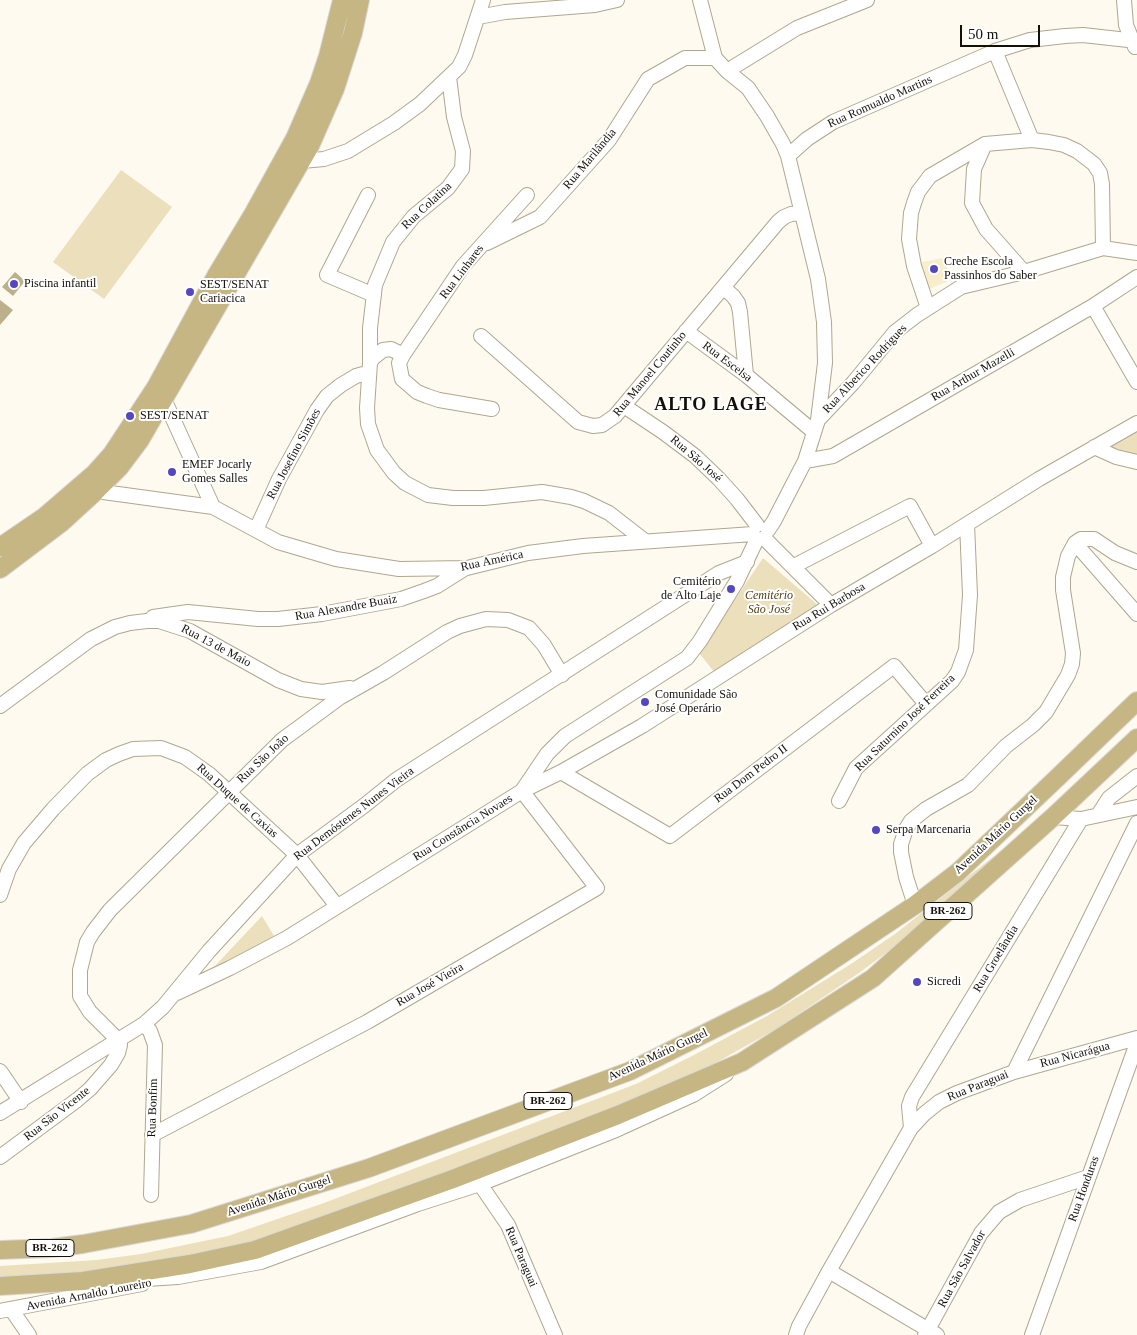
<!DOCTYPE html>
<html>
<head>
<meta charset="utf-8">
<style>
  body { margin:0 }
  #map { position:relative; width:1137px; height:1335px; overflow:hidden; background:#fefaf0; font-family:Georgia,serif }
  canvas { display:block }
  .scale { position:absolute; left:960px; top:25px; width:80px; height:22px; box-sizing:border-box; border:2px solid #131008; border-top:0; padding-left:6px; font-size:15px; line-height:18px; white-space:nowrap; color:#131008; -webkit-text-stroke:4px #fff; paint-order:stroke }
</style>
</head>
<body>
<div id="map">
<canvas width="1137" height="1335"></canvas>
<div class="scale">50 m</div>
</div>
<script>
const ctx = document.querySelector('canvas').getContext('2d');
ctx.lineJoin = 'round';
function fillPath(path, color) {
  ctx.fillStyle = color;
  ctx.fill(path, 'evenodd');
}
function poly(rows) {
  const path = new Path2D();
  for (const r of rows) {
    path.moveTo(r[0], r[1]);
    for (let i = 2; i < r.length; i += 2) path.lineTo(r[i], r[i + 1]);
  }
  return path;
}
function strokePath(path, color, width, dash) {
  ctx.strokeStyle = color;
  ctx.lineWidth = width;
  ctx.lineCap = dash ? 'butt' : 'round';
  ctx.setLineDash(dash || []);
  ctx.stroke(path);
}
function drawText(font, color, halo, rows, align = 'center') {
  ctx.font = font + ' Georgia,serif';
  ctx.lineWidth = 4;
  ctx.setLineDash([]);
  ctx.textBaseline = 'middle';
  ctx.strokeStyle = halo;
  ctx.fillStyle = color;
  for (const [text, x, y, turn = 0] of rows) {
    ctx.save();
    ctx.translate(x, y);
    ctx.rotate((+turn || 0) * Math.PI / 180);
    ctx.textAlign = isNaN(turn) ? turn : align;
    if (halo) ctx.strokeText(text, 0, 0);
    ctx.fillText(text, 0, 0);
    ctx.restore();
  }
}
fillPath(poly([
  [942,258,953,279,927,290,918,263]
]), '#f9eecc');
fillPath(poly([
  [121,170,172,207,104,299,53,262],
  [1137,428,1137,457,1104,446],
  [763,558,819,606,715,673,699,653],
  [1012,842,902,941,859,973,776,1029,701,1071,641,1100,330,1221,169,1266,0,1278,0,1266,97,1260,141,1254,228,1236,324,1203,636,1084,694,1055,767,1016,851,964,895,934],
  [262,916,274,936,213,968]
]), '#ebdfbc');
fillPath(poly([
  [15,272,25,281,13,296,2,287],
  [0,300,13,310,0,325]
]), '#bcb08a');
const minor = poly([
  [700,0,715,58,727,71,748,88,767,116,783,144,788,156,818,279,824,322,825,363,818,420,805,461,774,521,768,530],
  [1124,0,1126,25,1135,47],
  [478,17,505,12,595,5,617,0],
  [995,51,1032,140],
  [727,71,797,28,867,0],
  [985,144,974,169,972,203,986,229,1024,272],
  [788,156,807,139,833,122,995,51,1030,40,1065,36,1083,35,1137,41],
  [302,161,324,159,348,151,394,123,420,104,459,67,465,55,483,0],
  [368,195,327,275,374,295],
  [487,243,540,217,609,140,648,79,685,58,715,58],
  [724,288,733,296,738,303,740,312,746,375],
  [1093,306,1137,382],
  [928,308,914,266,909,239,911,213,914,203,918,192,930,176,985,144,1032,140,1049,142,1064,145,1077,151,1094,164,1100,173,1102,184,1103,248],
  [686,331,746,375,814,432],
  [481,336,578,422,593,426,602,425,615,416,778,222,784,217,791,214,802,213],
  [403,355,391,349,383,350,373,358,370,363,367,408,368,424,377,450,394,473,405,483,428,495,453,498,484,498,542,492,571,497,584,501,609,513,645,541],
  [370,363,370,328,375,285,393,242,414,216,448,188,462,169,463,151,454,117,449,77],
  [164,399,213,507],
  [624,406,663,432,695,456,719,479,737,499,757,525],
  [492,409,439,400,427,396,417,392,402,379,399,363,403,355,463,266,527,195],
  [818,420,853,383,895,332,917,315,961,287,1024,272,1103,248,1137,253],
  [1094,447,1116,457,1137,462],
  [805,461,833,456,1093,306,1137,277],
  [96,491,213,507,278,542,336,559,399,569,467,568,528,553,583,546,753,534],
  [256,530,279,479,317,410,327,396,341,385,356,376,363,374,369,376],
  [764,538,831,605],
  [1075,543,1137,614],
  [794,566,910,506,932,546],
  [153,617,188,612,258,619,278,619,322,614,401,599,424,591,437,586,464,569],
  [0,706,91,639,115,627,130,623,147,621,159,621,190,631,278,680,301,689,322,692,350,688],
  [561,772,670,836,894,666,926,704],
  [839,801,856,768,952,681,958,672,966,650,970,595,967,524],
  [1098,815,1109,798,1137,776],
  [1081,819,1137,807],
  [0,895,9,869,24,843,53,809,87,774,106,760,119,754,133,749,161,748,185,757,209,774,297,855,337,906],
  [915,905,906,877,901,852,901,844,906,829,911,821,926,809,968,785,1006,746,1033,725,1046,712,1068,675,1072,664,1073,653,1063,590,1063,577,1068,556,1075,543,1081,539,1094,539,1115,553,1137,562],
  [177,993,230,968,287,938,522,791,547,754,565,736,687,658,700,641,737,581,757,539],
  [144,1024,150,1031,155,1045,151,1195],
  [0,1071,21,1102],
  [1014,1072,1137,823],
  [0,1113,144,1024,163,1007,209,951,297,855,365,805,396,780,719,573,747,562],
  [911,1128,909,1106,912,1097,1081,819,1053,817],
  [152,1135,367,1022,597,888,522,791,561,772,642,726,831,605,932,546,1039,479,1137,423],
  [0,1157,77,1100,90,1089,111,1065,118,1053,120,1045,118,1040,90,1012,80,996,80,970,87,942,93,932,110,910,282,740,339,698,383,673,447,632,460,626,486,619,508,620,529,628,544,645,562,675],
  [480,1184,508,1225,555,1335],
  [829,1271,937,1335],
  [131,1280,178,1277,261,1262,418,1204,480,1184,616,1130,693,1095,726,1074],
  [11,1309,29,1335],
  [0,1311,142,1284],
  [796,1335,799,1326,829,1271,911,1128,924,1114,939,1102,957,1093,1014,1072,1137,1038],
  [925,1335,981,1233,999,1212,1020,1200,1088,1177],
  [1032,1335,1137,1043]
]);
const major = poly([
  [0,547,44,517,95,473,112,454,156,387,216,276,252,216,295,138,319,83,328,56,342,0],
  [0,569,61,523,96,491,119,468,140,440,310,146,335,89,353,33,360,0],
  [0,1250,52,1248,83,1244,191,1224,369,1168,630,1071,776,998,915,905,958,872,1057,778,1137,701],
  [0,1286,83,1281,190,1264,255,1250,453,1179,618,1115,742,1062,873,978,1053,817,1137,738]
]);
strokePath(minor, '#afa78e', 16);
strokePath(major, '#d9d9d7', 20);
strokePath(minor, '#fff', 14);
strokePath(major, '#c5b683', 18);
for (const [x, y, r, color] of [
  [934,269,5,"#5547bf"],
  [14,284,5,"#5547bf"],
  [190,292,5,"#5547bf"],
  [130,416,5,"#5547bf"],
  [172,472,5,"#5547bf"],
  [731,589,5,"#5547bf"],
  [645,702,5,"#5547bf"],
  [876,830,5,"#5547bf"],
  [917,982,5,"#5547bf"]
]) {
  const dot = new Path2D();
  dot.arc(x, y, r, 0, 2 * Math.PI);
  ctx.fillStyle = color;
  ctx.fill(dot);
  strokePath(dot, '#fff', 2);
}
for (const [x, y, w] of [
  [948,911,48],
  [548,1101,48],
  [50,1248,48]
]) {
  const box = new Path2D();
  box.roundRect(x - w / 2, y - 8.5, w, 17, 4);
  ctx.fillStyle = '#fff';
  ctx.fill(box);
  strokePath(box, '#131008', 1);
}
drawText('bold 11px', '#131008', null, [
  ["BR-262",948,911],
  ["BR-262",548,1101],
  ["BR-262",50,1248]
]);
drawText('12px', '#131008', '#fff', [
  ["Rua Romualdo Martins",880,102,-24],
  ["Rua Marilândia",590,159,-50],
  ["Rua Colatina",427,206,-43],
  ["Rua Linhares",462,272,-53],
  ["Rua Escelsa",727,362,37],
  ["Rua Alberico Rodrigues",865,369,-47],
  ["Rua Manoel Coutinho",650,374,-50],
  ["Rua Arthur Mazelli",973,375,-30],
  ["Rua Josefino Simões",294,454,-62],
  ["Rua São José",696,459,41],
  ["Rua América",492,561,-12],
  ["Rua Rui Barbosa",829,607,-31],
  ["Rua Alexandre Buaiz",346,608,-10],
  ["Rua 13 de Maio",216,646,28],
  ["Rua Saturnino José Ferreira",905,723,-44],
  ["Rua São João",263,759,-43],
  ["Rua Dom Pedro II",751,774,-37],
  ["Rua Duque de Caxias",237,801,42],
  ["Rua Demóstenes Nunes Vieira",354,814,-37],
  ["Rua Constância Novaes",463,828,-32],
  ["Avenida Mário Gurgel",996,835,-43],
  ["Rua Groelândia",996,959,-59],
  ["Rua José Vieira",430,985,-30],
  ["Avenida Mário Gurgel",658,1055,-25],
  ["Rua Nicarágua",1075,1055,-15],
  ["Rua Paraguai",978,1086,-22],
  ["Rua Bonfim",153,1108,-88],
  ["Rua São Vicente",57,1114,-38],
  ["Rua Honduras",1084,1189,-70],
  ["Avenida Mário Gurgel",279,1196,-18],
  ["Rua Paraguai",521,1257,67],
  ["Rua São Salvador",962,1269,-61],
  ["Avenida Arnaldo Loureiro",89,1295,-11]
]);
drawText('12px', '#131008', '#fff', [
  ["Creche Escola",944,262],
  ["Passinhos do Saber",944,276],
  ["Piscina infantil",24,284],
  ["SEST/SENAT",200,285],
  ["Cariacica",200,299],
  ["SEST/SENAT",140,416],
  ["EMEF Jocarly",182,465],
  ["Gomes Salles",182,479],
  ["Cemitério",721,582,"right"],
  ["de Alto Laje",721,596,"right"],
  ["Comunidade São",655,695],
  ["José Operário",655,709],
  ["Serpa Marcenaria",886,830],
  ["Sicredi",927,982]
], 'left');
drawText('italic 12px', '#514313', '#fff', [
  ["Cemitério",769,596],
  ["São José",769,610]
]);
ctx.letterSpacing = '1px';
drawText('bold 18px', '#131008', '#fff', [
  ["ALTO LAGE",711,405]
]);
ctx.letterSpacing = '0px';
</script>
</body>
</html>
